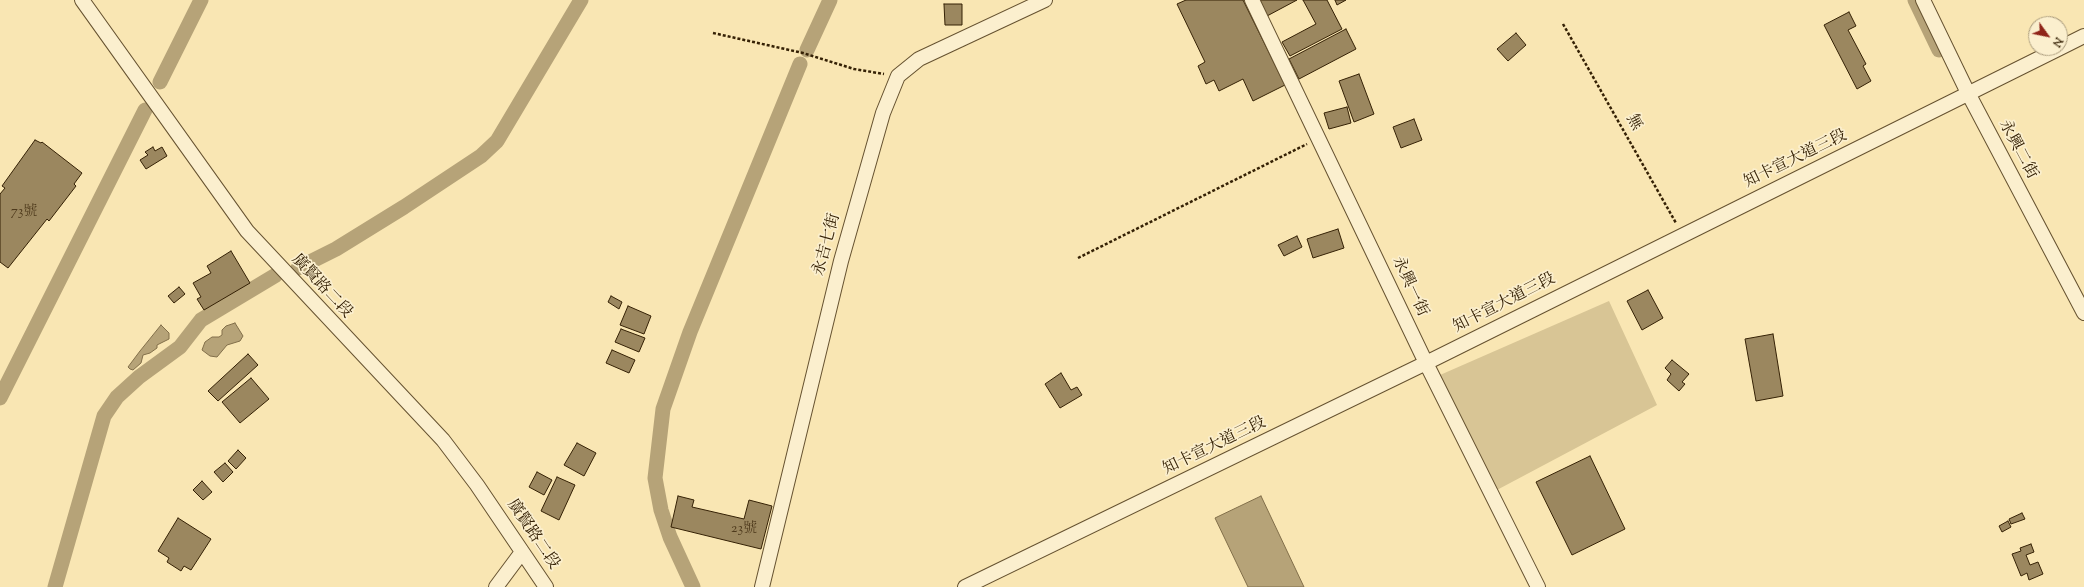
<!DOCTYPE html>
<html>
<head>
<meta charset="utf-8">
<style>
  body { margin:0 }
  #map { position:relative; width:2084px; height:587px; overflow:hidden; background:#f9e6b3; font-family:"Sorts Mill Goudy",serif }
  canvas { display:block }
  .north { position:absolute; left:2028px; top:16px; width:40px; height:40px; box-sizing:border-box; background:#fbefce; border:1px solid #ac9d7e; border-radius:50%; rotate:123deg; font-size:11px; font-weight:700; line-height:16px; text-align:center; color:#352105 }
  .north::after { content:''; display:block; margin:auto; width:14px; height:18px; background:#8f2418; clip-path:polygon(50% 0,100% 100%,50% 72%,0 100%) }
</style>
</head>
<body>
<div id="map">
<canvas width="2084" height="587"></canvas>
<div class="north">N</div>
</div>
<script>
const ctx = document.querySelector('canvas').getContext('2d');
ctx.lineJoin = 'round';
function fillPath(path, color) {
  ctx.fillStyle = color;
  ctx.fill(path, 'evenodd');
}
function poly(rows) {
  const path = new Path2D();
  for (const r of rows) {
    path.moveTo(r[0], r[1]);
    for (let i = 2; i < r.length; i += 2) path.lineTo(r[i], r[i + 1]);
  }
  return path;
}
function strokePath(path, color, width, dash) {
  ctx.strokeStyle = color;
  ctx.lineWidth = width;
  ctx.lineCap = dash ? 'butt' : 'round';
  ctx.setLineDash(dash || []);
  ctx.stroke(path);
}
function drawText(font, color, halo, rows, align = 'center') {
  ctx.font = font + ' "Sorts Mill Goudy","Noto Serif TC",serif';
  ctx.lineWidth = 3.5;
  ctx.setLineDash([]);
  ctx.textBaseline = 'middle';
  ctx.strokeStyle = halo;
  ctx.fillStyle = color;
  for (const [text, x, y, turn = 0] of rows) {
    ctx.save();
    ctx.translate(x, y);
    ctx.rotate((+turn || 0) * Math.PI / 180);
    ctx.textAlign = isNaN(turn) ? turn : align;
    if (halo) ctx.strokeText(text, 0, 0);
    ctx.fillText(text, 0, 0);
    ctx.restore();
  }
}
fillPath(poly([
  [1609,301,1657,405,1495,491,1440,375]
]), '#d8c595');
const water = poly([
  [235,323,243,336,240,341,227,345,217,357,210,356,202,350,205,342,212,337,219,337,222,335,222,330,226,326,235,323],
  [161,325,169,333,169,339,157,345,157,348,150,353,143,355,141,363,133,370,130,369,128,367,140,351,161,325],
  [1261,496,1304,587,1248,587,1215,518,1261,496]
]);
fillPath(water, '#b6a378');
strokePath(water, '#826f4a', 1);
strokePath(poly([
  [1915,0,1939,50],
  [807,50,830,0],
  [160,82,201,0],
  [298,268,336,249,404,207,481,156,497,141,581,0],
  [0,398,145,110],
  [55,587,104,416,117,397,139,377,180,347,201,320,276,275],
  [693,587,670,537,661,510,655,478,663,409,690,332,800,64]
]), '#b6a378', 15);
const building = poly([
  [1186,0,1243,0,1285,85,1253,101,1243,79,1219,91,1214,80,1206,84,1198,66,1205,62,1177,4,1186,0],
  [1260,0,1297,0,1267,16,1260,0],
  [1303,0,1327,0,1342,29,1290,56,1282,42,1316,24,1303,0],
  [1335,0,1346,0,1337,5,1335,0],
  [944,4,962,4,962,25,945,25,944,4],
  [1849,12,1856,26,1848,30,1866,64,1863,66,1871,81,1857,89,1824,25,1849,12],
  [1346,29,1356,49,1299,79,1289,59,1346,29],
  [1516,33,1526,45,1508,61,1497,49,1516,33],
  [1359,74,1374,114,1354,122,1339,81,1359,74],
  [1347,107,1351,123,1329,129,1324,113,1347,107],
  [1414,119,1422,140,1401,148,1393,127,1414,119],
  [35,140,41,143,42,142,82,173,74,184,76,186,49,221,47,219,8,268,0,262,0,194,5,188,2,186,35,140],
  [153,147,155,151,162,147,167,156,146,169,140,160,148,155,145,152,153,147],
  [1338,229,1344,248,1313,258,1307,239,1338,229],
  [1297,236,1302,247,1284,256,1278,245,1297,236],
  [231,251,250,283,204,310,197,299,201,297,193,283,211,273,207,266,231,251],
  [179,287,185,294,174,303,168,296,179,287],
  [1648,290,1663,318,1642,330,1627,301,1648,290],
  [611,296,622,302,619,309,608,302,611,296],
  [628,306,651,316,644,334,620,325,628,306],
  [621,329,645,338,639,352,615,342,621,329],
  [1773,334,1783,396,1756,401,1745,339,1773,334],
  [612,350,635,360,629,373,606,363,612,350],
  [248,354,258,365,218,401,208,391,248,354],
  [1672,360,1689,374,1682,382,1685,384,1679,391,1667,380,1671,374,1665,368,1672,360],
  [1061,373,1071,390,1077,387,1082,395,1060,408,1045,384,1061,373],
  [251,378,269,399,240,423,222,402,251,378],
  [577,443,596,453,584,476,564,465,577,443],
  [238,450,246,458,236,469,228,461,238,450],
  [1590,456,1625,529,1572,555,1536,482,1590,456],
  [225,463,233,472,223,482,214,472,225,463],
  [537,472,552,480,544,495,529,487,537,472],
  [557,477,575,485,559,520,541,511,557,477],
  [202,481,212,492,203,500,193,490,202,481],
  [678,496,694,500,692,507,744,519,749,500,772,506,761,549,671,527,678,496],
  [2022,513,2025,519,2011,524,2009,519,2022,513],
  [178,518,211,539,191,570,184,566,181,571,167,562,169,558,158,551,178,518],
  [2008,521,2011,527,2002,532,1999,526,2008,521],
  [2031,544,2034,552,2026,555,2030,565,2038,562,2043,574,2029,580,2027,573,2021,576,2012,554,2021,551,2020,548,2031,544]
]);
fillPath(building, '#9b875f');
strokePath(building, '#352105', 1);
const minor = poly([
  [82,0,247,231,443,440,477,485,546,587],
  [1252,0,1426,363,1538,587],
  [1923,0,1968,93,2084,313],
  [2060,48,2084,36],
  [496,587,522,552],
  [762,587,841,261,883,113,898,76,919,59,1045,0],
  [965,587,1426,363,2060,48]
]);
strokePath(minor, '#665230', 16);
strokePath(poly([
  [1563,24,1676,223],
  [713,33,803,53,854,69,884,74],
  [1078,258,1307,144]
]), '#352105', 2.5, [3, 2]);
strokePath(minor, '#fbefce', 14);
drawText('14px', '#4e3a1c', null, [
  ["73號",24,213],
  ["23號",744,530]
]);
drawText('16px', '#352105', '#fbefce', [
  ["無",1633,123,61],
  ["永興二街",2017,150,62],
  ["知卡宣大道三段",1796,160,-26],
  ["永吉七街",828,245,-75],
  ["廣賢路二段",321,287,47],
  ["永興一街",1409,287,65],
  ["知卡宣大道三段",1505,304,-27],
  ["知卡宣大道三段",1215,447,-26],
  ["廣賢路二段",532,535,56]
]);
</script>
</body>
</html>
